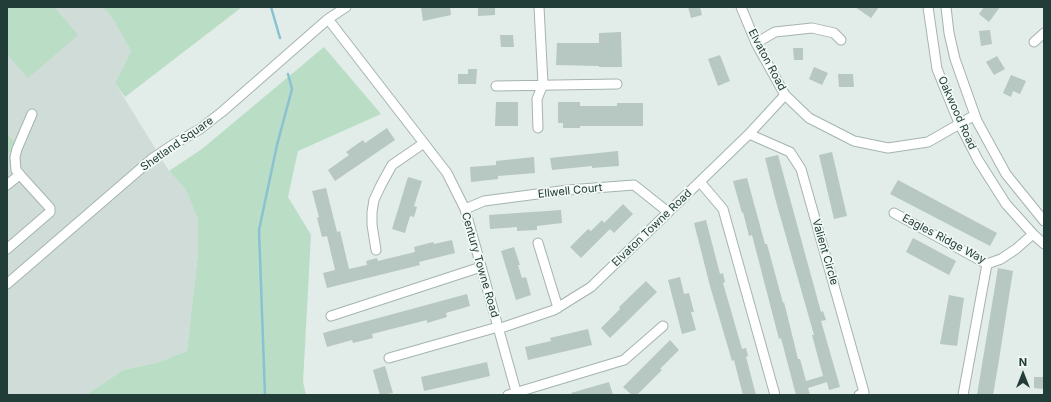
<!DOCTYPE html>
<html>
<head>
<meta charset="utf-8">
<style>
  body { margin:0 }
  #map { position:relative; width:1051px; height:402px; overflow:hidden; background:#e2ece8; font-family:Inter,sans-serif }
  canvas { display:block }
  .frame { position:absolute; inset:0; border:8px solid #223d38; pointer-events:none }
  .north { position:absolute; left:1003px; top:354px; width:40px; height:40px; -webkit-text-stroke:3px #f2f9f6; paint-order:stroke; rotate:0deg; font-size:11px; font-weight:700; line-height:16px; text-align:center; color:#223d38 }
  .north::after { content:''; display:block; margin:auto; width:14px; height:18px; background:#223d38; clip-path:polygon(50% 0,100% 100%,50% 72%,0 100%) }
</style>
</head>
<body>
<div id="map">
<canvas width="1051" height="402"></canvas>
<div class="frame"></div>
<div class="north">N</div>
</div>
<script>
const ctx = document.querySelector('canvas').getContext('2d');
ctx.lineJoin = 'round';
function fillPath(path, color) {
  ctx.fillStyle = color;
  ctx.fill(path, 'evenodd');
}
function poly(rows) {
  const path = new Path2D();
  for (const r of rows) {
    path.moveTo(r[0], r[1]);
    for (let i = 2; i < r.length; i += 2) path.lineTo(r[i], r[i + 1]);
  }
  return path;
}
function strokePath(path, color, width, dash) {
  ctx.strokeStyle = color;
  ctx.lineWidth = width;
  ctx.lineCap = dash ? 'butt' : 'round';
  ctx.setLineDash(dash || []);
  ctx.stroke(path);
}
function drawText(font, color, halo, rows, align = 'center') {
  ctx.font = font + ' Inter,sans-serif';
  ctx.lineWidth = 3.5;
  ctx.setLineDash([]);
  ctx.textBaseline = 'middle';
  ctx.strokeStyle = halo;
  ctx.fillStyle = color;
  for (const [text, x, y, turn = 0] of rows) {
    ctx.save();
    ctx.translate(x, y);
    ctx.rotate((+turn || 0) * Math.PI / 180);
    ctx.textAlign = isNaN(turn) ? turn : align;
    if (halo) ctx.strokeText(text, 0, 0);
    ctx.fillText(text, 0, 0);
    ctx.restore();
  }
}
fillPath(poly([
  [7,7,103,7,113,19,131,51,115,83,169,171,185,188,198,220,198,254,187,351,160,362,123,370,86,395,7,395]
]), '#d0dcd7');
fillPath(poly([
  [7,7,54,7,78,35,28,78,7,54],
  [103,7,242,7,125,97,115,83,131,51,113,19],
  [324,47,381,114,298,151,288,197,311,235,303,382,306,395,86,395,123,370,160,362,187,351,198,254,198,220,185,188,169,171,202,149],
  [7,134,16,144,7,155]
]), '#baddc6');
strokePath(poly([
  [271,7,280,38],
  [265,395,259,230,277,145,292,89,288,74]
]), '#89c2d1', 2.5);
fillPath(poly([
  [421,7,450,7,451,15,423,21],
  [478,7,495,7,495,15,478,16],
  [688,7,700,7,702,15,691,18],
  [855,7,879,7,871,18],
  [984,7,1000,7,989,22,979,14],
  [990,30,992,44,981,46,979,31],
  [621,32,622,67,599,67,599,66,556,65,557,43,599,43,599,33],
  [500,35,513,35,514,47,501,47],
  [793,48,803,48,803,60,794,60],
  [720,55,730,81,718,86,708,59],
  [997,56,1005,69,994,75,986,62],
  [814,67,828,73,822,85,809,79],
  [468,69,477,69,476,84,458,84,458,74,468,74],
  [838,74,853,74,854,87,839,87],
  [1011,75,1026,81,1020,94,1013,91,1011,97,1003,93],
  [496,102,518,102,518,126,495,126],
  [558,102,580,102,580,106,617,106,617,103,643,103,643,126,580,126,580,128,563,128,563,123,558,123],
  [387,128,395,140,335,181,328,170,349,155,346,152,363,140,365,143],
  [618,151,619,166,592,168,592,166,552,170,550,158],
  [832,152,847,216,834,219,819,155],
  [778,155,821,312,823,311,826,320,821,321,840,387,829,390,827,382,808,388,810,395,796,395,781,338,779,339,752,235,749,236,743,212,742,213,733,181,747,178,765,244,767,244,783,303,784,302,798,359,800,359,806,381,823,376,812,335,814,335,775,198,765,158],
  [534,157,535,173,498,176,498,179,471,182,470,167,496,165,496,161],
  [408,177,422,181,414,206,417,207,414,217,410,216,405,233,392,229],
  [898,180,997,233,990,246,890,194],
  [326,188,337,232,340,231,349,269,367,265,366,261,377,258,378,261,415,252,414,247,433,242,434,244,452,240,455,253,419,262,420,265,327,288,323,273,335,270,327,236,322,237,317,218,319,217,312,191],
  [623,204,633,214,614,233,610,229,581,258,570,247,588,229,591,231,602,220,604,223],
  [561,210,562,223,537,226,537,230,517,231,517,227,490,229,489,215],
  [706,220,720,274,723,273,725,282,723,283,742,349,746,348,748,356,746,357,756,395,743,395,734,360,732,361,710,286,694,223],
  [913,238,956,261,949,275,906,252],
  [514,247,520,265,518,265,522,278,526,277,531,295,516,300,501,251],
  [998,268,1013,271,998,366,993,395,977,395],
  [680,277,684,294,689,293,694,312,691,312,696,330,682,334,668,280],
  [646,281,657,292,610,338,601,328,620,309,619,307],
  [467,294,470,306,446,313,447,317,427,323,427,320,372,334,373,338,353,343,352,340,327,347,323,333],
  [949,295,964,298,957,346,940,344],
  [588,329,592,345,528,360,525,347,551,341,550,338],
  [670,340,679,350,660,369,662,370,637,395,632,395,623,387],
  [487,362,490,376,424,391,421,377],
  [385,366,393,393,380,395,373,370],
  [1034,377,1044,377,1044,389,1034,388],
  [609,382,613,395,572,395,571,393]
]), '#b7c7c1');
const minor = poly([
  [741,7,756,43,785,95,809,118,854,141,888,148,928,142,975,115],
  [928,7,937,69,959,123,978,160,1006,204,1033,234,1044,244],
  [946,7,949,33,955,59,977,121,1006,174,1044,221],
  [328,19,447,173,465,209,517,395],
  [1034,42,1044,33],
  [756,43,775,32,812,28,834,33,841,40],
  [496,86,617,84],
  [538,128,537,99,543,84,539,7],
  [749,134,790,152,801,169,864,392,859,395],
  [21,176,16,170,15,157,17,149,32,114],
  [700,182,723,209,775,395],
  [7,185,18,176,21,176,50,208,50,212,7,249],
  [465,209,484,201,568,190,634,185,668,212],
  [894,213,987,264,1001,259,1016,249,1033,234],
  [538,243,558,308],
  [376,250,372,225,372,212,374,200,381,185,392,165,424,143],
  [7,284,153,158,174,144,200,129,223,111,328,19,346,7],
  [331,316,481,267],
  [498,329,554,310,591,287,749,134,785,95],
  [389,358,498,327],
  [508,395,624,360,663,326],
  [963,395,987,264]
]);
strokePath(minor, '#a5b4b0', 11);
strokePath(minor, '#fff', 9);
drawText('11px', '#223d38', '#f2f9f6', [
  ["Elvaton Road",767,60,62],
  ["Oakwood Road",957,113,66],
  ["Shetland Square",177,144,-35],
  ["Ellwell Court",570,191,-6],
  ["Elvaton Towne Road",652,228,-44],
  ["Eagles Ridge Way",944,239,28],
  ["Valient Circle",825,252,74],
  ["Century Towne Road",480,265,74]
]);
</script>
</body>
</html>
